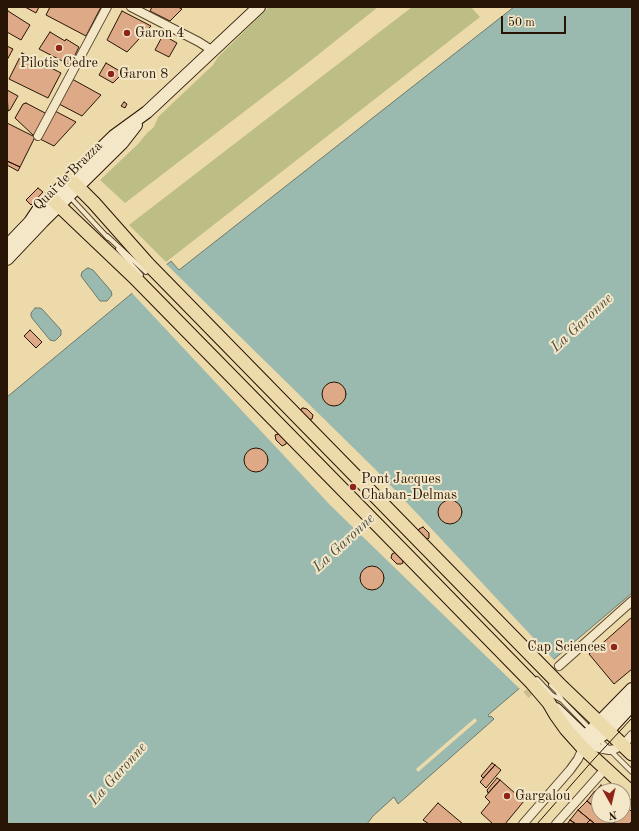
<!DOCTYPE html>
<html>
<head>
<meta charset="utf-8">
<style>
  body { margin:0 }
  #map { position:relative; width:639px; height:831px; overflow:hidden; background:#eddaaa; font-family:"Old Standard TT",serif }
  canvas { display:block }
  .frame { position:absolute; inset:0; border:8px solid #271404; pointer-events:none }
  .north { position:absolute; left:591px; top:783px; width:40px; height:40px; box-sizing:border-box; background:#f3e7c8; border:1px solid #a1937a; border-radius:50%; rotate:172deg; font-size:11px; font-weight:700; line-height:16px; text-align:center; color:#271404 }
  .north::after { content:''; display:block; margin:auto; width:14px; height:18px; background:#8f2418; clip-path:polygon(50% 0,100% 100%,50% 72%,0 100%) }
  .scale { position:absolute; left:501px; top:16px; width:65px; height:18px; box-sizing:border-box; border:2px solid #271404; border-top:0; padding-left:5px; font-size:12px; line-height:14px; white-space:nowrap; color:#271404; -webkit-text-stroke:3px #f3e7c8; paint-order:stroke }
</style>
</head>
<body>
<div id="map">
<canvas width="639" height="831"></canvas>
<div class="frame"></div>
<div class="north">N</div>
<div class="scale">50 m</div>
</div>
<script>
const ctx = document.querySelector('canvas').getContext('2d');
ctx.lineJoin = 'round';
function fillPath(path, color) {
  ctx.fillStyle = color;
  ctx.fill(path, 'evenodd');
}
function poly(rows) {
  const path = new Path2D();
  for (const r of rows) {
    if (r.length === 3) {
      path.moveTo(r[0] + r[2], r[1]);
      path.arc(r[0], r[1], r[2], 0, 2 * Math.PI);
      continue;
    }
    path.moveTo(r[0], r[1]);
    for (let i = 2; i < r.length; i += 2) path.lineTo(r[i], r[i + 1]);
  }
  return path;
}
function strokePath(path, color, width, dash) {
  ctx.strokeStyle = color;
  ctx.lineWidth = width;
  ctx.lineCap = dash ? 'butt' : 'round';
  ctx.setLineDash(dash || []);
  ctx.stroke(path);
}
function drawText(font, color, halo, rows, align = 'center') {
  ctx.font = font + ' "Old Standard TT",serif';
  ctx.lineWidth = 4;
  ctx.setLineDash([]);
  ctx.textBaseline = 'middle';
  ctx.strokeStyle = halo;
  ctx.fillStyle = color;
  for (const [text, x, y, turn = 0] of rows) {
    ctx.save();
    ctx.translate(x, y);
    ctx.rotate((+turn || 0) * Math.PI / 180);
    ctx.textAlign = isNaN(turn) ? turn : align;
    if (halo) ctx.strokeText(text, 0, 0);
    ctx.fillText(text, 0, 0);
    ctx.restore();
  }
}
fillPath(poly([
  [269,7,378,7,309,62,125,203,100,180,138,144,147,133,154,127,158,117,213,65,218,57],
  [412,7,471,7,480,17,166,262,129,225]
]), '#bdbe85');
const water = poly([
  [514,7,632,7,632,593,488,715,489,717,491,716,494,719,398,804,394,797,373,816,367,824,7,824,7,397,171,261,179,270,514,7],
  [88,268,93,270,111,291,112,295,107,301,100,301,81,276,82,272,86,269,88,268],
  [35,308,40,308,42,309,61,330,61,335,56,340,54,341,50,340,32,318,31,316,31,313,35,308]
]);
fillPath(water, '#9abaaf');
strokePath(water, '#6c786b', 1);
fillPath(poly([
  [165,263,374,468,427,524,555,661,521,690,331,506,131,292],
  [475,718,477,721,418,772,416,769]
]), '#eddaaa');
const building = poly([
  [25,7,39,7,36,13,25,7],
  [50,7,101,7,86,36,46,15,50,7],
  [152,7,178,7,182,9,170,21,150,11,152,7],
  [8,11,30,25,21,40,7,32,7,13,8,11],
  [122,11,151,26,127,52,107,40,122,11],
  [50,32,65,41,66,39,79,47,70,65,39,49,50,32],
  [163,35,177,43,169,57,155,50,163,35],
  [7,46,13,49,7,60,7,46],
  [22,53,61,73,48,98,9,79,22,53],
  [106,63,123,73,113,83,99,75,106,63],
  [72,79,101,95,82,116,59,104,72,79],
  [7,90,18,96,10,110,8,111,7,90],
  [124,102,127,104,125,108,121,106,124,102],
  [26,103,47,114,36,135,33,135,15,118,23,104,26,103],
  [55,111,76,122,54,146,40,139,55,111],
  [7,123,35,137,20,167,7,161,7,123],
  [7,161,20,167,18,171,7,165,7,161],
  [38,188,43,192,31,205,26,200,38,188],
  [30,330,42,342,36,348,24,336,30,330],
  [334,394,12],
  [303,408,307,409,313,415,312,419,307,420,301,414,301,409,303,408],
  [278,434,281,434,287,440,286,444,282,446,276,440,275,435,278,434],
  [256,460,12],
  [450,512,12],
  [423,527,429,533,429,538,428,539,424,538,418,532,419,529,423,527],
  [396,552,402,558,403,563,401,564,397,564,391,558,392,554,396,552],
  [372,578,12],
  [632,617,632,669,614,684,589,654,605,641,632,617],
  [492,763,495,765,483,778,481,776,492,763],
  [495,765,501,770,486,788,480,782,495,765],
  [497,778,500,780,488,793,487,790,497,778],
  [500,780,524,801,505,824,493,824,481,813,490,802,485,797,500,780],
  [601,785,609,791,599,791,599,798,594,792,601,785],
  [594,792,599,798,599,811,587,801,594,792],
  [587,801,599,811,599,815,612,815,613,816,608,824,595,824,578,810,587,801],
  [438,803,463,824,429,824,423,820,438,803],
  [623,804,628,808,623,814,623,804],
  [628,808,632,812,632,821,629,824,608,824,610,821,614,823,622,815,623,815,623,814,628,808],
  [578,810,590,820,586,824,576,824,570,820,578,810],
  [614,815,622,815,613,823,609,820,614,815],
  [570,820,576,824,567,824,570,820],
  [590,820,593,822,595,824,586,824,590,820]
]);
fillPath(building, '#dea986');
strokePath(building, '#271404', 1);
strokePath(poly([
  [526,695,559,666]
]), '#cfbc91', 8, [8, 4]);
const lane = poly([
  [69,196,108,238],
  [107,236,146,272],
  [118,249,141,275],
  [537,679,552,695,562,700],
  [551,685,557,691,562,700,590,729],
  [599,739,632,772]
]);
const street = poly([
  [131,7,199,42,213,51],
  [38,136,107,7],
  [559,666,632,601],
  [587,739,595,747,603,749,609,750,615,749,623,745,632,735],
  [523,824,570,770,578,759,583,748],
  [556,824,605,769]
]);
const secondary = poly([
  [7,246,30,222,38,210,114,136,147,112,259,7],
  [7,259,43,221,122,143,136,125],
  [556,709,585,737,591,740,595,740,608,731,632,705],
  [584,743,585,737,632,689]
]);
const primary = poly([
  [70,179,94,203,148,264,562,687,632,754],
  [51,198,134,277,401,549,532,683,549,703,556,715,566,729,583,748,632,793]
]);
strokePath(lane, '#58462e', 6);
strokePath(street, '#58462e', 10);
strokePath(secondary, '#271404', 14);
strokePath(primary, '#271404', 15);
strokePath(lane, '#f3e7c8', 4);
strokePath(street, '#f3e7c8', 8);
strokePath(secondary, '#f3e7c8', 12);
strokePath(primary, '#eddaaa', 13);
strokePath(poly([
  [537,824,594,759,632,718]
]), '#271404', 1);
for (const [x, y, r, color] of [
  [127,33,4,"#8f2418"],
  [59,48,4,"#8f2418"],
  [111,74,4,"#8f2418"],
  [353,487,4,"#8f2418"],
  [614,647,4,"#8f2418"],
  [507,796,4,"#8f2418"]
]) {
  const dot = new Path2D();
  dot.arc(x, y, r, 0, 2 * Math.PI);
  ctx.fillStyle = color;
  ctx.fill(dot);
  strokePath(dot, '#f3e7c8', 1.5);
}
drawText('14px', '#271404', '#f3e7c8', [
  ["Garon 4",135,33],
  ["Pilotis Cèdre",59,63,"center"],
  ["Garon 8",119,74],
  ["Pont Jacques",361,479],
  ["Chaban-Delmas",361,495],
  ["Cap Sciences",606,647,"right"],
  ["Gargalou",515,796]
], 'left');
drawText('14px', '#271404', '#f3e7c8', [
  ["Quai de Brazza",68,176,-45]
]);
drawText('italic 15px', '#4f4e40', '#f3e7c8', [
  ["La Garonne",582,323,-43],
  ["La Garonne",344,543,-43],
  ["La Garonne",118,774,-48]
]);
</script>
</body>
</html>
